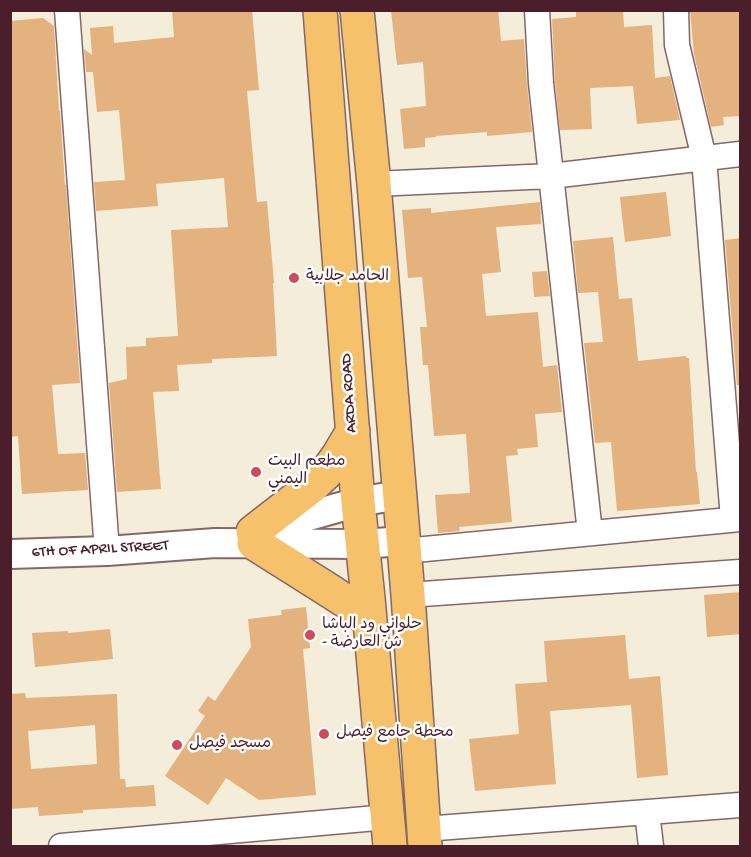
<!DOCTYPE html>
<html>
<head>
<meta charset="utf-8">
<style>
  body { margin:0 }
  #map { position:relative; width:751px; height:857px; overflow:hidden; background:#f4edda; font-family:"Gochi Hand",sans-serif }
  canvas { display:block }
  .frame { position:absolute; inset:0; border:12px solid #4a1f2b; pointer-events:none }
</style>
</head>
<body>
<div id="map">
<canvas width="751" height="857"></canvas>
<div class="frame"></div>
</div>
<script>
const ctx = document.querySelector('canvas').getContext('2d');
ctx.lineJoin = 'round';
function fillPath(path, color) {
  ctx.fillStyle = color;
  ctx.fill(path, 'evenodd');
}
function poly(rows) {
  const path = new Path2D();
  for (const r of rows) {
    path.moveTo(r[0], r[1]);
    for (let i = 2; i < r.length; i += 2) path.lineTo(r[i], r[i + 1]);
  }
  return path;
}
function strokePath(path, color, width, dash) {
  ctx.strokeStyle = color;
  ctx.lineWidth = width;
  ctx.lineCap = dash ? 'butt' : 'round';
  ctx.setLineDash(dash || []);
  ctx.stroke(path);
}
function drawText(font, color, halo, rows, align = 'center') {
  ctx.font = font + ' "Gochi Hand","Playpen Sans Arabic",sans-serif';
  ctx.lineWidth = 5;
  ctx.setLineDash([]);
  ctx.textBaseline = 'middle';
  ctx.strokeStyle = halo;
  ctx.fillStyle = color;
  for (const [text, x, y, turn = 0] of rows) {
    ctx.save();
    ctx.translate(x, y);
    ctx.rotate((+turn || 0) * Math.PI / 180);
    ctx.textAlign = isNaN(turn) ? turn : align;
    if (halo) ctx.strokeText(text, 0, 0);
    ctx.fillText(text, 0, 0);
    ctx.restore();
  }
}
fillPath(poly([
  [172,10,252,10,259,90,247,91,257,202,267,201,274,283,273,283,277,356,212,359,212,363,177,365,179,391,153,392,161,489,117,492,109,383,127,379,126,347,146,346,146,338,178,336,171,230,228,227,224,178,156,184,158,206,96,211,94,182,125,180,119,110,97,112,93,72,86,72,84,49,92,55,90,28,113,26,114,43,174,37],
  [391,10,498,10,501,41,524,39,527,84,532,132,487,136,487,132,436,136,436,137,425,138,425,147,404,149,400,109,426,106,423,62,397,65],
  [576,10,623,10,624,27,652,25,655,78,670,76,680,120,637,124,633,86,590,88,592,129,560,130,555,82,552,19,576,17],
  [690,10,741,10,741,116,723,117,724,125,711,127,694,54],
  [43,18,54,26,59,111,60,111,65,185,66,185,80,383,52,385,58,454,85,453,88,490,22,494,18,436,10,437,10,21],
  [666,192,671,236,625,242,620,197],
  [540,202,541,224,496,227,501,272,482,274,486,316,538,312,543,367,557,365,562,412,535,414,538,447,517,449,518,455,506,456,512,522,459,527,460,531,438,533,435,495,470,493,466,434,434,436,428,365,423,365,420,327,427,327,422,277,408,278,402,210,431,208,431,213],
  [613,237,619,299,632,298,638,361,686,356,686,358,689,358,696,472,697,472,700,504,617,511,611,442,595,443,584,343,603,342,598,292,578,293,573,241],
  [741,238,741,385,737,385,725,240],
  [547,271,550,296,534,297,532,272],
  [741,592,741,634,707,637,704,595],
  [306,607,310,648,303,649,316,795,259,800,226,778,208,805,165,776,205,716,198,711,208,696,215,701,251,647,248,619,282,615,281,610],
  [110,629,113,659,35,667,32,633,68,631,68,633],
  [625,635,629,679,660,676,668,775,637,778,631,705,550,711,556,784,475,791,469,739,519,734,515,684,547,682,544,641],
  [25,693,26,698,117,694,120,779,125,779,126,787,154,785,156,806,83,810,83,813,39,816,38,807,10,809,10,694],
  [95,725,97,764,31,769,28,731]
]), '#e3b27e');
const minor = poly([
  [67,10,107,551],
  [537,10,541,83,590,533],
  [676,10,677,45,704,158,733,519],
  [374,184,551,176,740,154],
  [404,551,740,519],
  [408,595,740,572],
  [647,812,651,846],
  [424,829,740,805],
  [61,846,388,817]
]);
const tertiary = poly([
  [259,530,358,502,399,495],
  [10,554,107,551,215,543,362,544,403,541]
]);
const primary = poly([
  [320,10,358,502,368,598,390,846],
  [357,10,374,184,408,595,425,846],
  [253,532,311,487,326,473,338,456,353,431],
  [254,543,330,591,350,604,370,622]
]);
strokePath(minor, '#866768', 27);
strokePath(tertiary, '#866768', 32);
strokePath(primary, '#866768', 36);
strokePath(minor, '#fff', 24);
strokePath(tertiary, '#fff', 28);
strokePath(primary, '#f5c16b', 33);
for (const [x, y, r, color] of [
  [294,278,6,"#d1495b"],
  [256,472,6,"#d1495b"],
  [310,635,6,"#d1495b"],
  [324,734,6,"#d1495b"],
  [177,745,6,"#d1495b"]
]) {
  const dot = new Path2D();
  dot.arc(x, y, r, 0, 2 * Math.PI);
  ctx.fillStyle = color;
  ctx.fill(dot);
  strokePath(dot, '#fff', 2);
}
drawText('16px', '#4a1f2b', '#fff', [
  ["الحامد جلابية",306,278],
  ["مطعم البيت",268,463],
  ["اليمني",268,481],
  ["حلواني ود الباشا",322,626],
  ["- ش العارضة",322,644],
  ["محطة جامع فيصل",336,734],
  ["مسجد فيصل",189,745]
], 'left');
drawText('16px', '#4a1f2b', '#fff', [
  ["ARDA ROAD",350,393,-94],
  ["6TH OF APRIL STREET",100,550,-3]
]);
</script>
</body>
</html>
